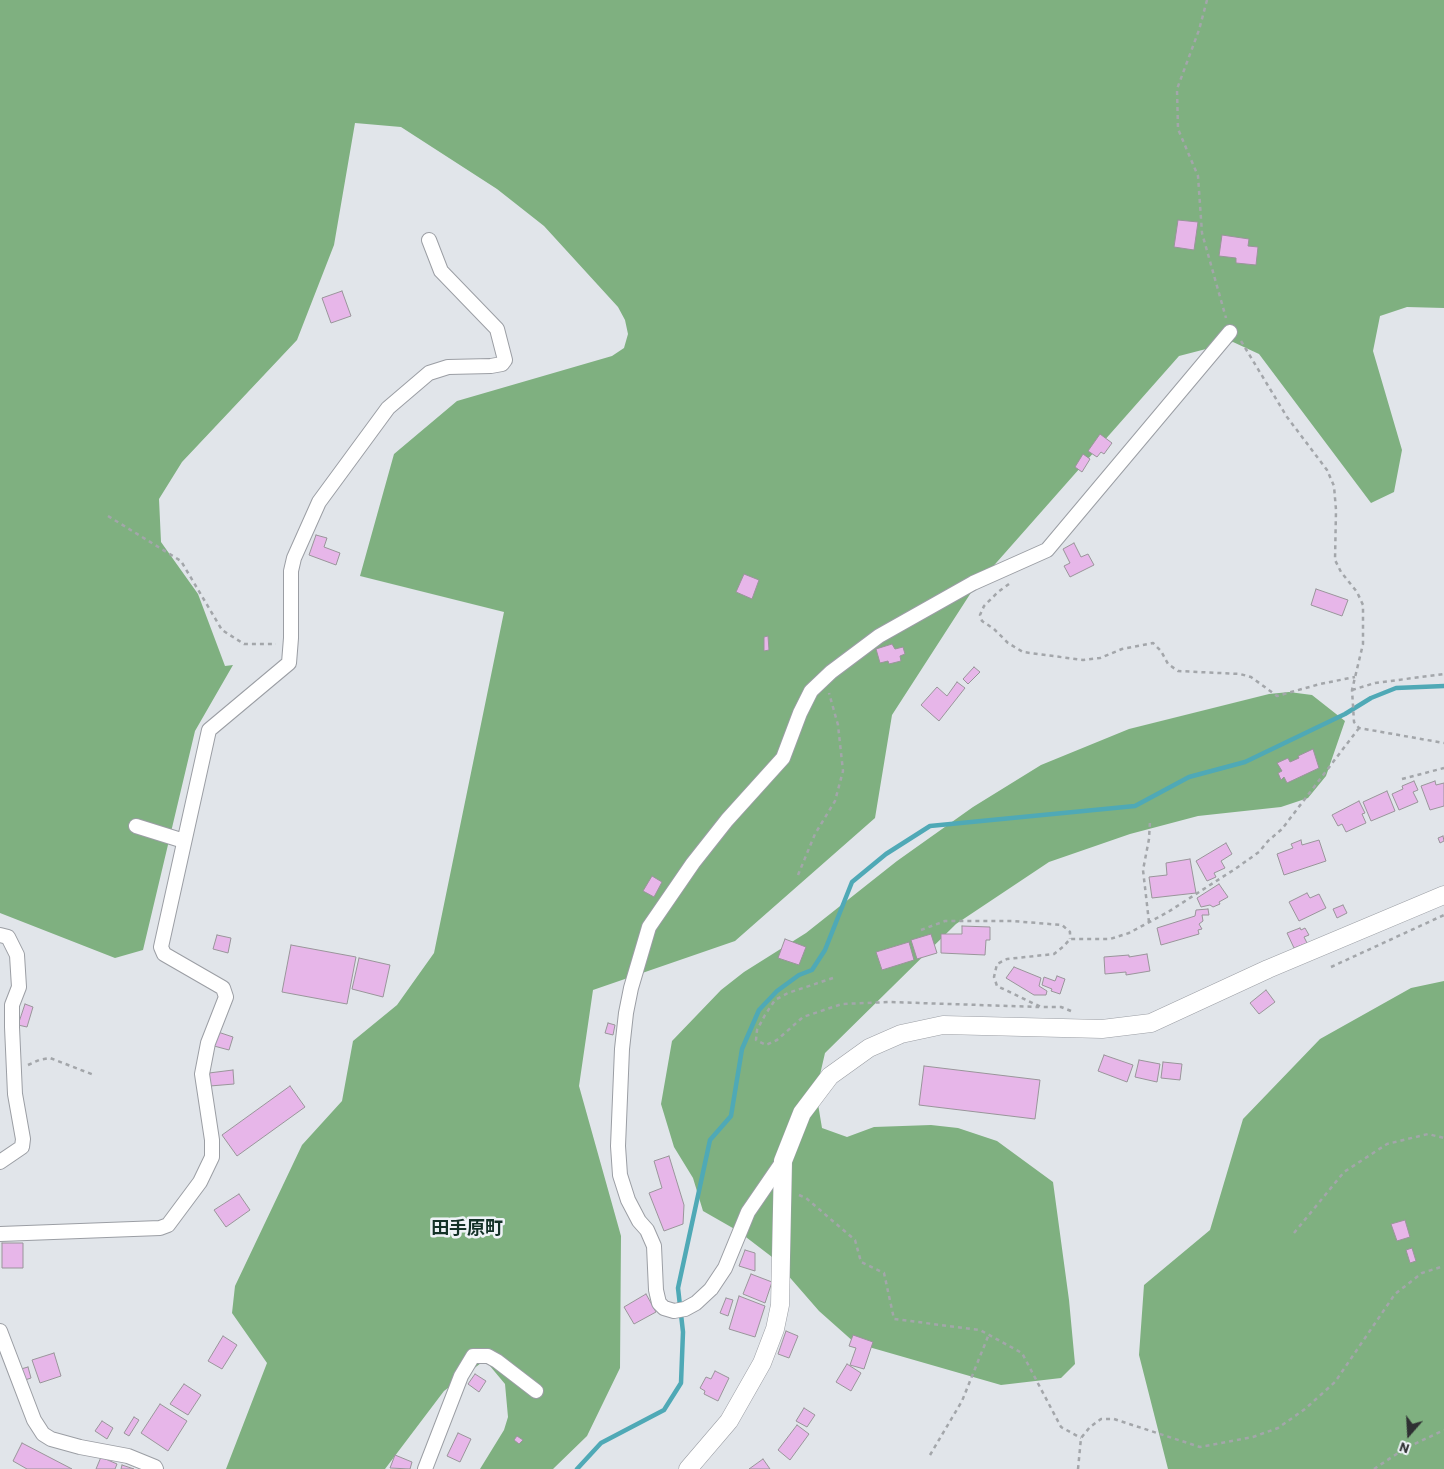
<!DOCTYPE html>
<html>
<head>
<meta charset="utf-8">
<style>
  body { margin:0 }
  #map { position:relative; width:1444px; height:1469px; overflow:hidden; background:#e1e5ea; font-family:Barlow,sans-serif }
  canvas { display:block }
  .north { position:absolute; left:1384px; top:1409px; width:50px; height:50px; -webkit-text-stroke:4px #eef2f7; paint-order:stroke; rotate:199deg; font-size:14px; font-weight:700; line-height:20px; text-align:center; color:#2e3032 }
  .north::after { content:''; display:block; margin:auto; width:18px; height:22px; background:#2e3032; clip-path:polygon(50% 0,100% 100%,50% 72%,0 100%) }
</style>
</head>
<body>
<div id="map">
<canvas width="1444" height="1469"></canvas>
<div class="north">N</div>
</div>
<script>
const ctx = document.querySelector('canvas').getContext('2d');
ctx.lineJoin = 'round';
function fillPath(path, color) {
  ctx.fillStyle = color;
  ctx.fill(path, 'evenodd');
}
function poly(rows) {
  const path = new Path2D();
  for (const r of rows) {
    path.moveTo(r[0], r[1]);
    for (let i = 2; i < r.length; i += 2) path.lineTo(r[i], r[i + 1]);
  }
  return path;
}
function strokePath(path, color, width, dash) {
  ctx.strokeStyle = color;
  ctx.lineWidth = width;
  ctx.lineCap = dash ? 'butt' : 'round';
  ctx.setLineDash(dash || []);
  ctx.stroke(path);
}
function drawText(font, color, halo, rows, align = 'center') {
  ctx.font = font + ' Barlow,"Noto Sans JP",sans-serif';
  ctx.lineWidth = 5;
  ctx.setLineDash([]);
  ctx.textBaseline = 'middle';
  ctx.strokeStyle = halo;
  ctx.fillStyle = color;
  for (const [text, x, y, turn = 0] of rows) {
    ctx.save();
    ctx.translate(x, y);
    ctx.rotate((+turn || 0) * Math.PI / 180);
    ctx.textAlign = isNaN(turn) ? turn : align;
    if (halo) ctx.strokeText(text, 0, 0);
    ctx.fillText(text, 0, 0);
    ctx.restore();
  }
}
fillPath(poly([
  [0,0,1444,0,1444,308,1407,307,1380,316,1373,351,1402,450,1394,492,1371,503,1259,354,1233,342,1179,356,974,588,892,715,875,818,735,941,593,990,579,1086,621,1236,620,1368,587,1436,553,1469,480,1469,504,1430,508,1417,505,1384,485,1360,444,1391,385,1469,226,1469,267,1363,232,1313,235,1286,302,1145,342,1101,353,1041,397,1005,434,953,504,612,360,576,394,454,457,401,612,356,624,348,628,334,625,320,618,307,544,226,497,189,401,127,355,123,334,245,297,340,182,462,159,499,161,542,198,594,225,666,233,665,195,731,143,950,115,958,0,913],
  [1289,692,1312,695,1345,721,1326,776,1308,798,1281,807,1198,816,1130,834,1049,862,956,924,825,1053,816,1092,822,1128,847,1137,874,1127,931,1125,958,1128,997,1141,1053,1182,1069,1300,1075,1364,1061,1378,1001,1385,855,1343,819,1311,772,1257,738,1231,703,1211,693,1178,674,1147,661,1104,672,1041,721,990,744,972,806,933,897,861,973,807,1041,765,1129,729,1269,694],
  [1444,981,1444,1469,1168,1469,1139,1355,1144,1285,1210,1230,1243,1119,1320,1039,1411,988]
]), '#7fb080');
strokePath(poly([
  [577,1469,601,1443,664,1410,681,1383,683,1332,678,1288,710,1140,731,1116,742,1049,759,1010,777,991,799,975,812,970,825,950,852,882,886,854,930,826,1135,806,1189,777,1245,762,1345,714,1371,698,1396,688,1444,686]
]), '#4fa9b6', 4.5);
const building = poly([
  [1178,220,1198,222,1194,250,1174,247,1178,220],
  [1222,235,1249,239,1248,246,1258,247,1256,265,1236,263,1236,258,1219,256,1222,235],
  [342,291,351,316,331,323,322,298,342,291],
  [1100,434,1112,443,1104,454,1101,452,1097,457,1088,451,1100,434],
  [1083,454,1090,459,1082,472,1075,467,1083,454],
  [316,535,327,538,324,547,340,553,336,565,309,555,316,535],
  [1074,543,1081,557,1088,554,1094,565,1070,577,1064,566,1070,563,1063,549,1074,543],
  [744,574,759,580,752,599,736,592,744,574],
  [1316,589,1348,600,1342,616,1311,605,1316,589],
  [768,636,769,650,764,651,764,637,768,636],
  [892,644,895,649,903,647,905,654,900,656,901,661,889,664,888,661,880,663,876,649,892,644],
  [974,667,980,672,968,684,963,679,974,667],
  [957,682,965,688,939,721,921,705,937,687,947,696,957,682],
  [1313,749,1319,768,1287,783,1284,777,1281,780,1278,773,1282,771,1277,763,1288,758,1290,762,1299,758,1298,756,1313,749],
  [1414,781,1418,790,1413,792,1418,802,1399,810,1392,794,1403,789,1402,786,1414,781],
  [1435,781,1436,785,1444,783,1444,806,1430,810,1421,786,1435,781],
  [1387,791,1395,811,1371,821,1363,802,1387,791],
  [1359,801,1365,813,1362,814,1366,823,1346,832,1342,824,1338,826,1332,815,1359,801],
  [1443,836,1444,841,1440,843,1438,838,1443,836],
  [1301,840,1302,845,1319,840,1326,861,1284,875,1277,854,1293,848,1291,844,1301,840],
  [1226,843,1232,854,1221,861,1225,868,1214,873,1216,877,1207,881,1196,861,1226,843],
  [1190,859,1196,893,1152,898,1149,877,1167,875,1166,863,1190,859],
  [652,876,662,882,654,897,643,891,652,876],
  [1219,884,1228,897,1219,902,1220,904,1213,907,1210,905,1201,907,1197,898,1219,884],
  [1307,893,1310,898,1319,894,1326,908,1299,921,1289,902,1307,893],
  [1343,905,1347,913,1337,918,1333,909,1343,905],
  [1208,909,1209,915,1202,915,1203,921,1199,924,1202,929,1198,930,1199,934,1161,945,1157,928,1195,916,1196,910,1208,909],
  [962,926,990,927,990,940,986,940,985,955,941,953,941,934,962,934,962,926],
  [1300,928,1301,930,1305,928,1309,935,1304,937,1307,943,1294,948,1287,933,1300,928],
  [931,934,937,953,917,959,911,940,931,934],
  [217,935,231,938,228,953,213,949,217,935],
  [785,939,806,947,799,965,778,958,785,939],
  [909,942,914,960,882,970,876,952,909,942],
  [291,945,356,957,347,1004,282,992,291,945],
  [1147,954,1150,971,1126,975,1126,972,1105,974,1104,957,1129,955,1129,957,1147,954],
  [359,958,390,965,383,997,352,989,359,958],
  [1014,967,1041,978,1039,986,1047,991,1046,995,1034,995,1006,978,1014,967],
  [1057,976,1065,979,1060,994,1051,991,1052,989,1042,985,1044,977,1055,981,1057,976],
  [1266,990,1275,1002,1259,1014,1250,1003,1266,990],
  [25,1004,33,1007,27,1027,18,1025,25,1004],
  [608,1023,615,1025,613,1035,605,1033,608,1023],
  [218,1032,233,1037,229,1050,214,1046,218,1032],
  [1104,1055,1133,1065,1127,1082,1098,1071,1104,1055],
  [1139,1060,1160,1064,1157,1082,1135,1077,1139,1060],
  [1163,1062,1182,1064,1180,1080,1161,1078,1163,1062],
  [924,1066,1040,1080,1035,1119,919,1105,924,1066],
  [233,1070,234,1084,210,1086,209,1073,233,1070],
  [290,1086,305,1107,237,1156,222,1135,290,1086],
  [669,1156,684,1205,683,1224,664,1231,649,1193,662,1188,654,1161,669,1156],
  [239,1194,250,1210,226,1227,214,1210,239,1194],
  [1405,1220,1410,1237,1397,1241,1391,1224,1405,1220],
  [2,1243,23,1243,23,1268,2,1268,2,1243],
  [1412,1248,1416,1261,1410,1263,1406,1250,1412,1248],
  [745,1250,755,1253,755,1271,739,1266,745,1250],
  [751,1274,772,1282,765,1303,743,1294,751,1274],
  [646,1294,656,1312,634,1324,624,1307,646,1294],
  [739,1296,765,1306,755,1337,729,1329,739,1296],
  [726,1298,733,1300,728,1316,720,1313,726,1298],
  [786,1331,798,1336,789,1358,778,1354,786,1331],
  [853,1335,873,1342,864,1369,850,1365,856,1348,849,1346,853,1335],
  [223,1336,237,1345,222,1369,208,1361,223,1336],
  [54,1353,61,1376,40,1383,32,1360,54,1353],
  [847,1364,861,1373,851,1391,836,1382,847,1364],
  [28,1367,31,1378,25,1380,21,1369,28,1367],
  [715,1371,729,1378,718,1401,704,1394,705,1391,700,1388,706,1377,711,1379,715,1371],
  [475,1374,486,1381,479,1392,468,1384,475,1374],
  [184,1384,201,1395,188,1415,170,1404,184,1384],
  [160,1404,187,1421,168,1451,141,1433,160,1404],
  [804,1408,815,1415,807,1427,796,1421,804,1408],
  [134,1417,139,1420,129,1436,124,1433,134,1417],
  [102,1421,113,1428,107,1439,95,1431,102,1421],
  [797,1425,809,1434,790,1460,778,1450,797,1425],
  [458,1433,471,1439,460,1462,447,1456,458,1433],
  [517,1436,523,1440,519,1444,514,1440,517,1436],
  [22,1443,72,1469,27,1469,13,1461,22,1443],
  [395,1455,412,1462,410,1469,390,1468,395,1455],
  [101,1457,117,1464,115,1469,96,1469,101,1457],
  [763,1459,770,1469,749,1469,763,1459],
  [122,1465,134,1469,121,1469,122,1465]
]);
fillPath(building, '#e7b6e9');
strokePath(building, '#99959a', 1);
const minor = poly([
  [136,826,184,841],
  [0,935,8,937,17,955,19,987,12,1005,12,1027,15,1094,23,1139,22,1147,0,1162],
  [783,1161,748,1212,725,1268,711,1289,696,1303,685,1309,674,1311,664,1308,659,1303,656,1290,654,1246,647,1230,639,1221,628,1200,620,1175,618,1146,622,1049,626,1013,631,988,649,927,693,863,727,820,783,758,800,713,811,691,831,672,879,636,973,583,1047,550,1230,332],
  [0,1234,160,1228,168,1225,200,1182,212,1157,212,1140,202,1074,208,1043,226,997,223,988,164,954,161,947,209,730,289,663,291,638,291,571,294,558,319,502,388,408,429,373,448,367,491,366,502,364,505,360,497,329,441,271,429,240],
  [0,1331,34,1420,43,1434,51,1439,80,1447,128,1456,155,1467,156,1469],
  [425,1469,461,1376,473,1356,488,1356,497,1361,536,1391]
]);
const tertiary = poly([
  [688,1469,729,1421,762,1363,775,1329,780,1305,783,1161,802,1113,830,1076,869,1048,901,1034,943,1025,1102,1029,1151,1023,1268,969,1444,895]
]);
strokePath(minor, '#9b9ea4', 16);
strokePath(tertiary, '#9b9ea4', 19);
strokePath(poly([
  [1207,0,1199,30,1177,89,1178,129,1198,176,1202,233,1226,318],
  [1241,341,1287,417,1327,470,1334,486,1336,510,1335,560,1341,572,1357,592,1363,605,1363,644,1352,690,1354,722,1359,728,1444,743],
  [108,516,181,561,222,630,244,644,276,644],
  [1009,584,998,592,984,606,980,615,982,621,994,629,1008,643,1023,652,1083,660,1100,658,1122,649,1153,643,1161,651,1168,664,1178,671,1240,674,1251,677,1277,696,1320,684,1355,677],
  [1352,690,1375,683,1444,674],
  [1402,779,1444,768],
  [798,875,815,834,835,801,843,771,838,725,829,693],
  [1149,922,1143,870,1149,839,1150,821],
  [921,930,945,921,1012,921,1062,925,1070,932,1070,939],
  [1331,967,1444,915],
  [833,978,788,993,775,1000,765,1015,757,1030,756,1040,766,1045,777,1040,803,1017,842,1004,890,1002,1039,1007],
  [1071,1011,1061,1007,1041,1007,997,986,994,977,997,964,1007,959,1054,954,1064,946,1070,939,1110,939,1129,933,1168,912,1235,869,1259,852,1268,841,1282,829,1359,728],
  [28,1065,39,1060,50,1058,94,1075],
  [799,1195,806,1198,855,1240,861,1262,884,1273,894,1319,980,1330,1022,1353,1061,1427,1081,1438],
  [1294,1233,1344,1172,1387,1144,1428,1134,1444,1138],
  [930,1455,962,1401,989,1334],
  [1078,1469,1081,1438,1090,1427,1101,1419,1114,1419,1200,1447,1253,1437,1278,1428,1305,1409,1335,1382,1395,1294,1422,1273,1444,1266],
  [1374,1469,1404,1449,1444,1430]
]), '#a3a6aa', 2.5, [4, 4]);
strokePath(minor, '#fff', 14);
strokePath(tertiary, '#fff', 18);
drawText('bold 18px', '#133127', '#eef2f7', [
  ["田手原町",467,1228]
]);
</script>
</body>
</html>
